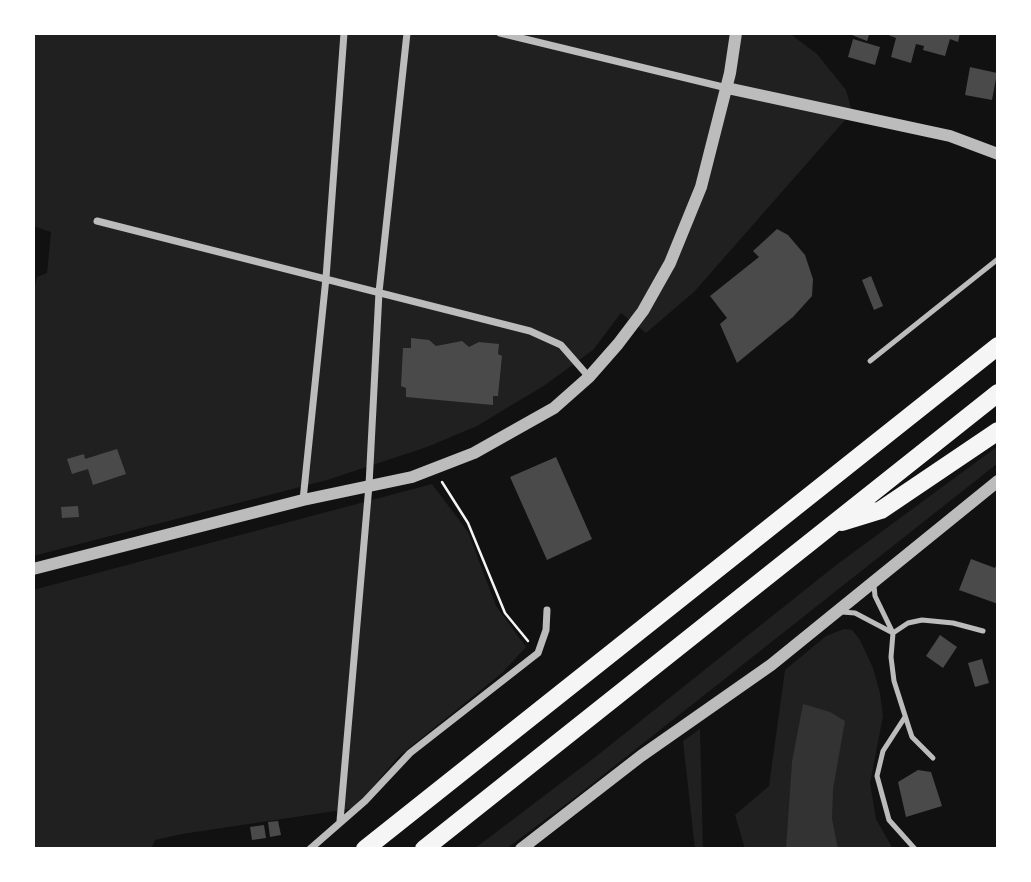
<!DOCTYPE html>
<html>
<head>
<meta charset="utf-8">
<style>
  body { margin:0 }
  #map { position:relative; width:1031px; height:882px; overflow:hidden; background:#111; font-family:"Fira Sans Condensed",sans-serif }
  canvas { display:block }
  .frame { position:absolute; inset:0; border:35px solid #fff; pointer-events:none }
</style>
</head>
<body>
<div id="map">
<canvas width="1031" height="882"></canvas>
<div class="frame"></div>
</div>
<script>
const ctx = document.querySelector('canvas').getContext('2d');
ctx.lineJoin = 'round';
function fillPath(path, color) {
  ctx.fillStyle = color;
  ctx.fill(path, 'evenodd');
}
function poly(rows) {
  const path = new Path2D();
  for (const r of rows) {
    path.moveTo(r[0], r[1]);
    for (let i = 2; i < r.length; i += 2) path.lineTo(r[i], r[i + 1]);
  }
  return path;
}
function strokePath(path, color, width, dash) {
  ctx.strokeStyle = color;
  ctx.lineWidth = width;
  ctx.lineCap = dash ? 'butt' : 'round';
  ctx.setLineDash(dash || []);
  ctx.stroke(path);
}
fillPath(poly([
  [33,33,789,33,817,54,846,90,852,112,694,292,646,333,621,313,593,350,545,385,477,426,427,447,327,480,33,556,33,294,37,277,47,273,51,232,33,226],
  [998,446,998,463,574,798,506,849,474,849,594,758,835,566],
  [432,484,468,532,496,606,526,647,502,673,398,757,355,808,182,834,155,840,151,849,33,849,33,590],
  [844,629,852,630,860,640,873,668,880,693,883,716,870,783,876,819,893,849,745,849,735,815,769,786,785,670,826,636],
  [700,729,703,849,695,849,683,741]
]), '#202020');
fillPath(poly([
  [803,704,830,712,845,721,833,789,832,819,838,849,786,849,792,762]
]), '#333');
fillPath(poly([
  [847,33,865,33,869,35,867,41],
  [883,33,960,33,958,42,950,39,945,56,923,50,924,46,916,44,911,63,891,57,896,38],
  [853,39,880,47,875,65,848,57],
  [970,67,997,73,992,100,965,95],
  [777,229,788,235,805,255,813,279,812,296,793,317,737,363,720,324,727,318,710,296,759,257,753,251],
  [871,276,883,306,874,310,862,280],
  [411,338,429,340,436,346,462,341,469,347,479,342,499,344,498,354,502,356,498,396,493,396,493,405,406,397,406,388,401,386,403,348,411,348],
  [117,449,126,474,93,485,88,469,72,474,67,459,84,454,85,459],
  [556,457,592,539,547,560,510,477],
  [78,506,79,517,62,518,61,507],
  [971,559,995,568,998,561,998,604,959,590],
  [940,635,957,647,943,668,926,656],
  [982,659,989,683,975,687,968,663],
  [918,770,931,772,942,806,906,817,898,782],
  [278,821,281,835,270,837,268,822],
  [264,825,266,838,252,840,250,827]
]), '#4a4a4a');
strokePath(poly([
  [442,482,468,523,505,613,528,641]
]), '#f5f5f5', 2.5);
strokePath(poly([
  [870,361,998,259],
  [874,586,875,596,893,633,891,657,894,681,909,728,912,737,933,758],
  [842,612,855,613,893,633],
  [893,633,908,623,922,620,953,623,983,631],
  [905,717,883,751,877,776,889,820,915,849]
]), '#bcbcbc', 5);
strokePath(poly([
  [500,33,727,88],
  [97,221,530,331,561,345,589,377],
  [303,500,326,278,344,33],
  [340,821,369,485,379,292,407,33],
  [310,849,365,801,410,753,538,653,546,630,547,610]
]), '#bcbcbc', 7);
strokePath(poly([
  [727,88,950,136,998,154],
  [33,569,303,500,412,477,474,453,554,408,589,377,618,344,643,311,670,263,701,187,730,73,736,33],
  [521,849,641,756,771,665,998,481]
]), '#bcbcbc', 12);
strokePath(poly([
  [842,522,881,510,998,431],
  [365,849,998,346],
  [424,849,998,393]
]), '#f5f5f5', 18);
</script>
</body>
</html>
